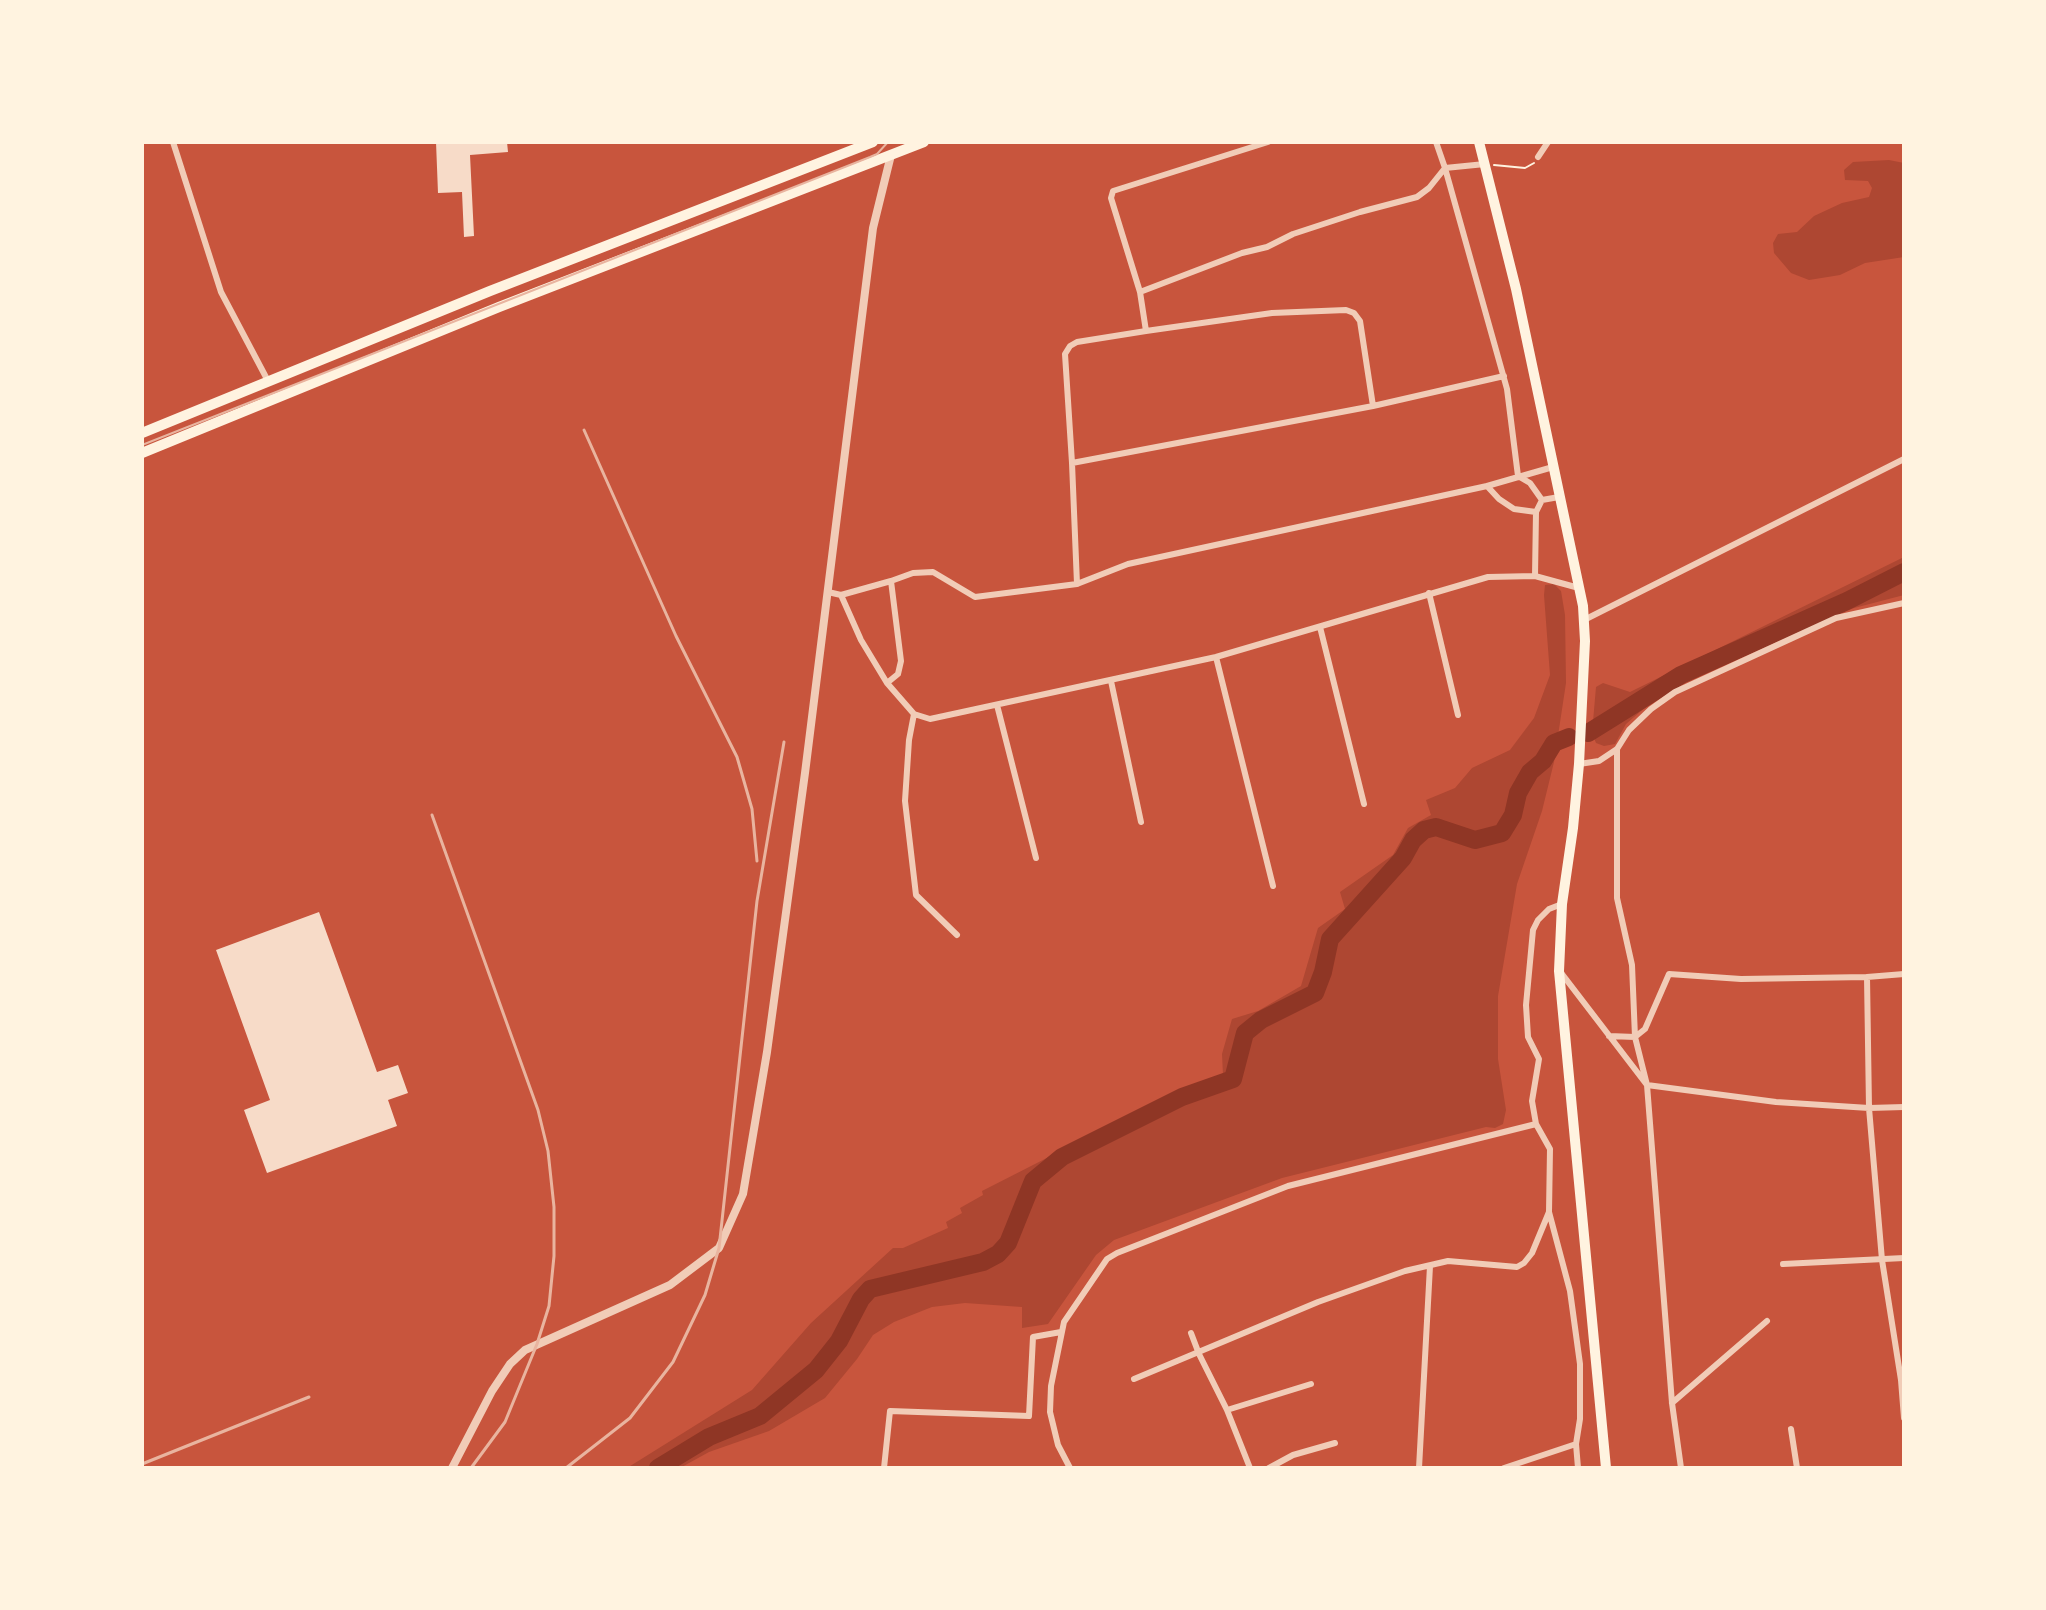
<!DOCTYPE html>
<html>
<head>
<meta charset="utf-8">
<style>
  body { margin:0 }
  #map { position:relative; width:2046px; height:1610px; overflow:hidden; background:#c8553d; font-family:"Exo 2",sans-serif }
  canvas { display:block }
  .frame { position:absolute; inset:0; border:144px solid #fff3e0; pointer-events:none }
</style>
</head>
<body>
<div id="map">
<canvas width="2046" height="1610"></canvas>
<div class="frame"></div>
</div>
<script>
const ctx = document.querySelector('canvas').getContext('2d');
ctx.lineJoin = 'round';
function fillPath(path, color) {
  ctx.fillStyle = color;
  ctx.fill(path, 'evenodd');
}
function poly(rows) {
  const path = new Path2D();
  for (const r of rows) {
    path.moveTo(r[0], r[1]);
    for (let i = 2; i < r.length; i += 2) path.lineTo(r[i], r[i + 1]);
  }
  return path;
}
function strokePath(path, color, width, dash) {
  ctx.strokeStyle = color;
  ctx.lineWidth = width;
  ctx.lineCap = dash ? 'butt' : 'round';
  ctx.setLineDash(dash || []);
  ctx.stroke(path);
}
fillPath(poly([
  [1889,160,1904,163,1904,257,1865,263,1840,275,1809,280,1791,273,1774,253,1773,243,1778,234,1797,232,1814,216,1842,203,1869,197,1872,188,1868,181,1845,180,1844,170,1853,162],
  [1904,557,1904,595,1835,613,1680,682,1662,693,1626,724,1615,744,1604,746,1596,743,1592,733,1596,687,1603,683,1630,692],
  [1554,584,1561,591,1565,615,1566,683,1554,762,1542,811,1517,884,1498,996,1498,1059,1506,1110,1503,1124,1495,1128,1486,1127,1282,1178,1114,1240,1096,1255,1048,1324,1022,1328,1022,1307,965,1303,932,1307,894,1322,873,1335,857,1359,825,1398,769,1431,709,1452,680,1468,627,1468,752,1390,811,1323,893,1248,903,1248,948,1228,946,1222,962,1213,960,1208,983,1195,982,1191,1139,1111,1223,1075,1222,1054,1232,1019,1258,1011,1301,986,1318,928,1345,909,1340,892,1393,855,1408,828,1431,815,1426,800,1455,788,1472,768,1510,750,1534,718,1550,675,1544,595,1545,585]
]), '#ae4732');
strokePath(poly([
  [1588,733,1681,675,1847,601,1904,572],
  [658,1468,709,1437,760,1416,816,1370,839,1341,861,1299,870,1289,983,1262,998,1254,1008,1243,1033,1181,1062,1157,1182,1097,1233,1079,1245,1033,1261,1020,1315,993,1323,972,1330,939,1403,858,1413,840,1424,830,1436,827,1475,840,1502,833,1513,815,1518,793,1530,772,1543,761,1554,743,1569,737]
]), '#8f3625', 18);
fillPath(poly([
  [436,142,507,142,508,152,470,155,474,236,464,237,462,192,438,193],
  [319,912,377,1072,398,1065,408,1093,388,1100,397,1126,267,1173,244,1110,270,1100,216,950]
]), '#f7dbc8');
strokePath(poly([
  [1494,165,1525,168,1534,163]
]), '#fff3e0', 2);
strokePath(poly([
  [173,142,221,292,268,381],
  [1538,157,1548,142],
  [1485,164,1445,168,1507,389,1518,476,1530,483,1542,500],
  [1140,292,1242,253,1267,247,1293,234,1360,212,1417,197,1429,188,1445,168,1436,142],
  [1146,331,1140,292,1111,198,1113,191,1268,142],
  [1373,406,1360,321,1354,313,1346,310,1272,313,1146,331,1077,342,1070,346,1065,354,1072,463,1373,406,1504,376],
  [1487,486,1499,499,1514,509,1536,512],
  [1535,576,1536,512,1542,500,1559,497],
  [1077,584,1128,564,1487,486,1553,467],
  [828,592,841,595,861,640,887,683,914,714,930,719,1216,657,1488,577,1535,576,1579,588],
  [1429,593,1458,715],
  [841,595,891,581],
  [1584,620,1904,459],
  [1320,627,1364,804],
  [1216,657,1273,886],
  [1111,681,1141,822],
  [887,683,898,674,901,661,891,581,913,573,933,572,975,597,1077,584,1072,463],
  [997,705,1036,858],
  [914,714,909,740,905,801,916,895,957,935],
  [1617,749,1617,898,1632,965,1635,1037,1647,1085,1672,1403,1681,1468],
  [1579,764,1599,761,1617,749,1629,730,1651,709,1675,692,1836,618,1904,603],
  [1562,974,1647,1085,1776,1102,1869,1108,1904,1107],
  [1904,974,1867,977,1869,1108,1882,1260,1901,1380,1904,1418],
  [1609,1036,1635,1037,1645,1029,1669,974,1741,979,1867,977],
  [1549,1212,1570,1291,1580,1364,1580,1419,1576,1444],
  [1783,1264,1904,1258],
  [1191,1333,1199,1354,1227,1410,1250,1468],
  [1134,1379,1318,1302,1405,1271,1448,1261,1517,1267,1524,1263,1532,1253,1549,1212,1550,1149,1536,1124,1532,1101,1539,1059,1528,1037,1526,1005,1533,930,1538,920,1549,909,1562,904],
  [1672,1403,1767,1321],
  [1227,1410,1311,1384],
  [1791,1429,1797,1468],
  [884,1468,890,1411,1029,1416,1033,1337,1061,1332],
  [1070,1468,1058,1445,1050,1412,1051,1386,1064,1322,1107,1259,1117,1253,1288,1186,1536,1124],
  [1269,1468,1293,1455,1335,1443],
  [1419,1468,1430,1266],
  [1504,1468,1576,1444,1578,1468]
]), '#f1ccb7', 6);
strokePath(poly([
  [452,1468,492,1391,510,1364,525,1350,670,1285,719,1248,743,1194,767,1052,805,773,873,228,891,155]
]), '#f1ccb7', 8);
strokePath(poly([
  [1479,142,1516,289,1583,606,1585,641,1579,764,1573,828,1562,904,1559,971,1606,1468],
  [142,433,490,291,873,142],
  [142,453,499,307,924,142]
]), '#fff3e0', 10);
strokePath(poly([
  [142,445,870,157,877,154,888,142]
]), '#e9b49f', 2);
strokePath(poly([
  [584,430,676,636,737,757,752,809,757,861],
  [432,815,538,1110,548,1151,554,1207,554,1256,549,1306,537,1344,505,1422,471,1468],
  [142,1464,309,1397],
  [566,1468,630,1418,673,1362,705,1295,719,1248,757,901,784,742]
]), '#e9b49f', 3);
</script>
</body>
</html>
